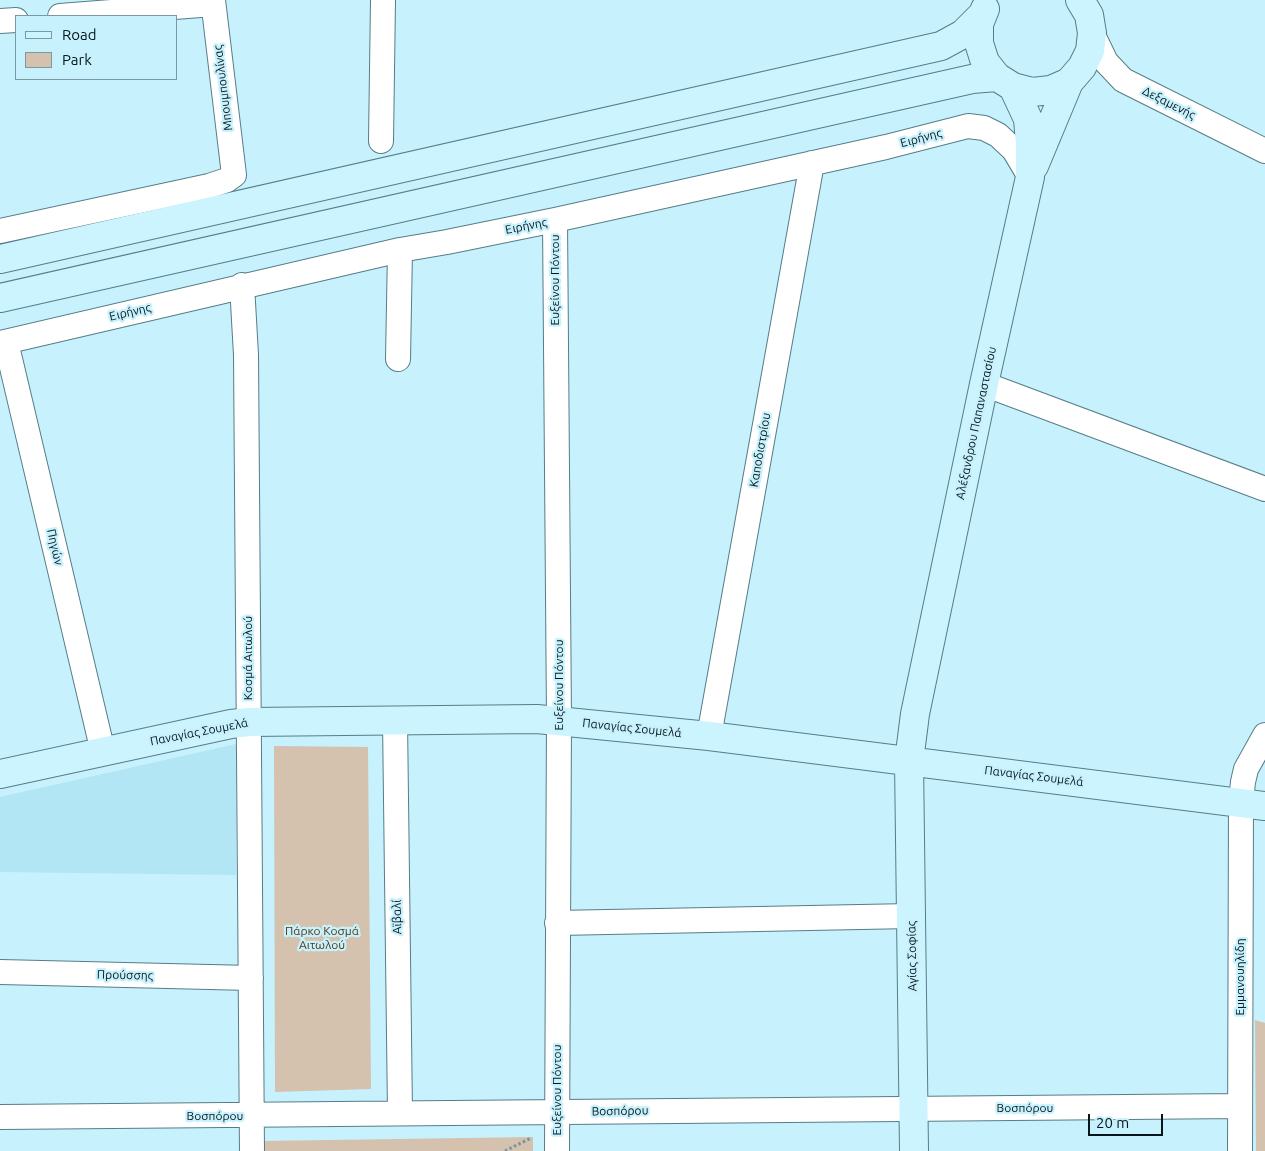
<!DOCTYPE html>
<html>
<head>
<meta charset="utf-8">
<style>
  body { margin:0 }
  #map { position:relative; width:1265px; height:1151px; overflow:hidden; background:#c7f1fc; font-family:Ubuntu,sans-serif }
  canvas { display:block }
  .legend { position:absolute; left:15px; top:15px; width:162px; height:65px; box-sizing:border-box; background:#c7f1fc; border:1px solid #7a99a2; margin:0; padding:6px 9px; list-style:none; font-size:15px; color:#06161a }
  .legend li { display:flex; align-items:center; gap:10px; height:25px }
  .legend b { width:25px; border:1px solid #7a99a2 }
  .scale { position:absolute; left:1088px; top:1114px; width:75px; height:22px; box-sizing:border-box; border:2px solid #06161a; border-top:0; padding-left:6px; font-size:15px; line-height:18px; white-space:nowrap; color:#06161a; -webkit-text-stroke:4px #c7f1fc; paint-order:stroke }
</style>
</head>
<body>
<div id="map">
<canvas width="1265" height="1151"></canvas>
<ul class="legend">
<li><b style="height:6px;background:#ccf4fe"></b>Road</li>
<li><b style="height:14px;background:#d4c1ae"></b>Park</li>
</ul>
<div class="scale">20 m</div>
</div>
<script>
const ctx = document.querySelector('canvas').getContext('2d');
ctx.lineJoin = 'round';
function fillPath(path, color) {
  ctx.fillStyle = color;
  ctx.fill(path, 'evenodd');
}
function poly(rows) {
  const path = new Path2D();
  for (const r of rows) {
    path.moveTo(r[0], r[1]);
    for (let i = 2; i < r.length; i += 2) path.lineTo(r[i], r[i + 1]);
  }
  return path;
}
function strokePath(path, color, width, dash) {
  ctx.strokeStyle = color;
  ctx.lineWidth = width;
  ctx.lineCap = dash ? 'butt' : 'round';
  ctx.setLineDash(dash || []);
  ctx.stroke(path);
}
function drawText(font, color, halo, rows, align = 'center') {
  ctx.font = font + ' Ubuntu,sans-serif';
  ctx.lineWidth = 4.5;
  ctx.setLineDash([]);
  ctx.textBaseline = 'middle';
  ctx.strokeStyle = halo;
  ctx.fillStyle = color;
  for (const [text, x, y, turn = 0] of rows) {
    ctx.save();
    ctx.translate(x, y);
    ctx.rotate((+turn || 0) * Math.PI / 180);
    ctx.textAlign = isNaN(turn) ? turn : align;
    if (halo) ctx.strokeText(text, 0, 0);
    ctx.fillText(text, 0, 0);
    ctx.restore();
  }
}
fillPath(poly([
  [236,744,236,875,0,872,0,797]
]), '#b2e6f4');
fillPath(poly([
  [274,746,368,747,371,1089,275,1092],
  [1255,1020,1265,1023,1265,1151,1256,1151],
  [533,1137,533,1151,262,1151,262,1141]
]), '#d4c1ae');
const street = poly([
  [60,16,213,4],
  [0,21,16,20],
  [1092,33,1106,62,1123,80,1265,151],
  [381,141,383,0],
  [555,220,559,720,557,1151],
  [0,231,209,186,227,180,234,175,213,0],
  [242,285,246,355,252,1151],
  [6,342,103,752],
  [0,343,400,250,447,242,555,220,886,147,968,126,984,128,998,135,1014,150,1030,177],
  [398,359,400,250],
  [984,384,1265,489],
  [395,720,400,1113],
  [709,736,812,163],
  [557,923,911,916],
  [0,972,251,978],
  [0,1117,1239,1106],
  [1240,1151,1241,802,1243,782,1246,769,1265,735]
]);
const secondary = poly([
  [985,9,979,24,979,43,985,62,997,77,1013,87,1032,92,1051,90,1069,82,1082,67,1090,51,1092,33,1089,15,1080,0],
  [1034,166,1069,82],
  [0,259,941,46,963,34,983,14],
  [0,298,972,79,997,77],
  [0,774,231,724,249,722,537,719,709,736,1265,806],
  [914,1151,909,761,915,714,984,384,1030,177,1030,143,1028,119,1013,87]
]);
strokePath(street, '#567d87', 26);
strokePath(secondary, '#567d87', 30);
strokePath(poly([
  [505,1151,531,1138]
]), '#76959d', 3, [2.5, 2.5]);
strokePath(street, '#fff', 24);
strokePath(secondary, '#ccf4fe', 28);
drawText('12px', '#06161a', '#c7f1fc', [
  ["Μπουμπουλίνας",223,88,-97],
  ["Δεξαμενής",1169,103,27],
  ["Ειρήνης",921,138,-15],
  ["Ειρήνης",526,226,-11],
  ["Ευξείνου Πόντου",555,280,-90],
  ["Ειρήνης",130,312,-13],
  ["Αλέξανδρου Παπαναστασίου",976,423,-78],
  ["Καποδιστρίου",760,450,-80],
  ["Πηγών",55,547,77],
  ["Κοσμά Αιτωλού",248,658,-90],
  ["Ευξείνου Πόντου",559,685,-90],
  ["Παναγίας Σουμελά",632,728,6],
  ["Παναγίας Σουμελά",199,732,-11],
  ["Παναγίας Σουμελά",1034,776,7],
  ["Αϊβαλί",397,917,-91],
  ["Αγίας Σοφίας",912,956,-91],
  ["Προύσσης",125,975,1],
  ["Εμμανουηλίδη",1240,977,-90],
  ["Ευξείνου Πόντου",557,1090,-90],
  ["Βοσπόρου",1025,1108],
  ["Βοσπόρου",620,1111,-1],
  ["Βοσπόρου",215,1116]
]);
drawText('12px', '#53350f', '#c7f1fc', [
  ["Πάρκο Κοσμά",322,931],
  ["Αιτωλού",322,945]
]);
</script>
</body>
</html>
